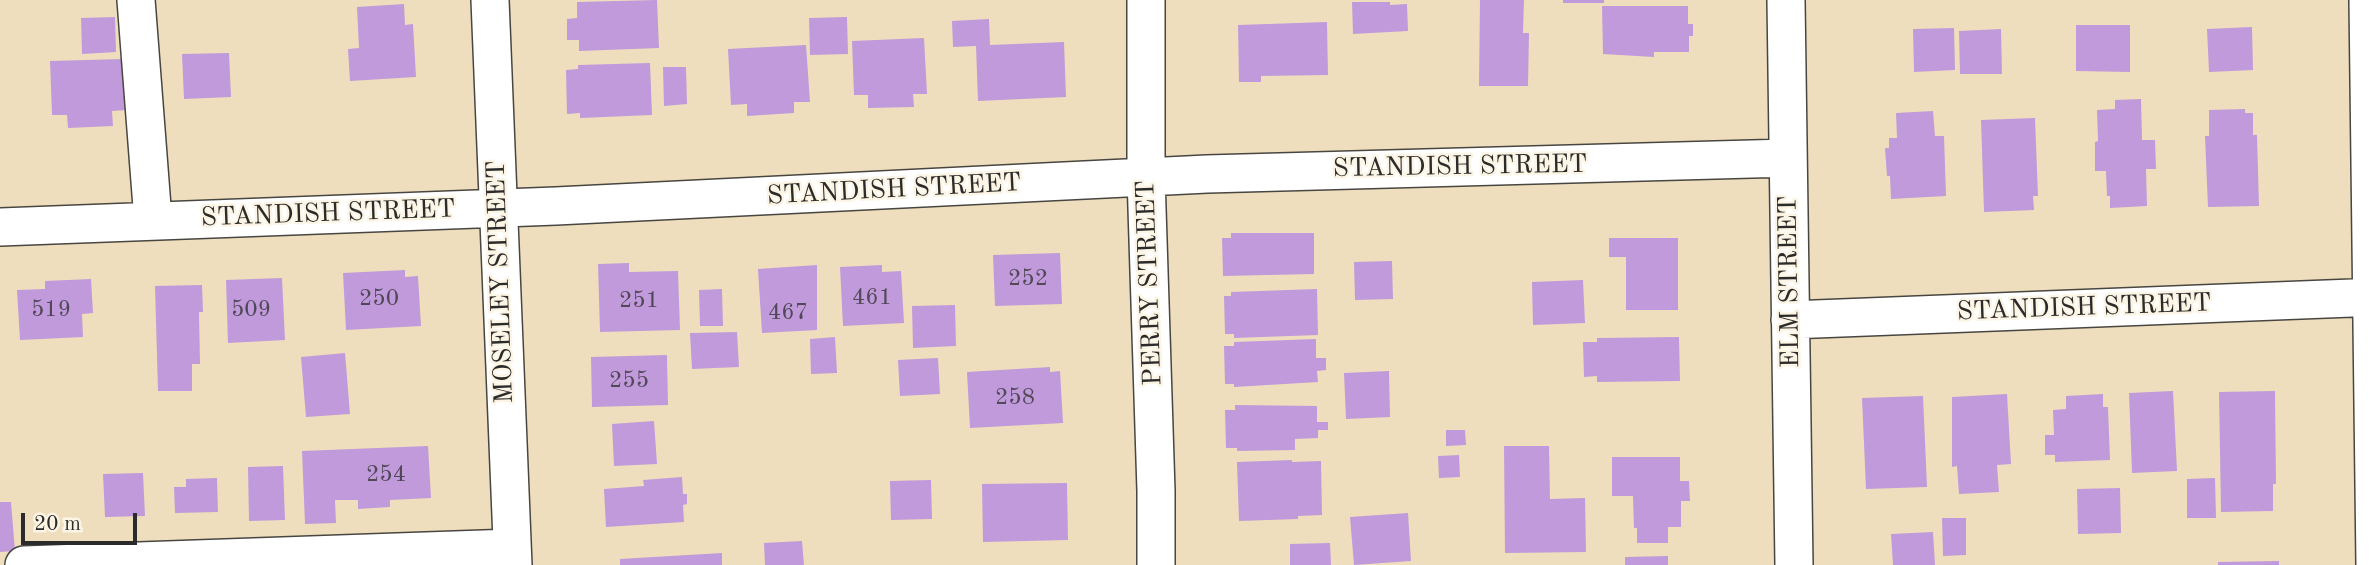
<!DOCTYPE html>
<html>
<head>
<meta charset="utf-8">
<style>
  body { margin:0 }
  #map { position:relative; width:2378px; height:565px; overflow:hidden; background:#efdebd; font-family:"Old Standard TT",serif }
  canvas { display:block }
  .scale { position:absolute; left:21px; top:513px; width:116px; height:32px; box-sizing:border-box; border:4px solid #2b2b2b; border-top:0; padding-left:9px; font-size:21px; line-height:24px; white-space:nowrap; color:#2b2b2b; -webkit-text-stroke:5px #fcf5e5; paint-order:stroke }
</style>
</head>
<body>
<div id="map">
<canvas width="2378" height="565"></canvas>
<div class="scale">20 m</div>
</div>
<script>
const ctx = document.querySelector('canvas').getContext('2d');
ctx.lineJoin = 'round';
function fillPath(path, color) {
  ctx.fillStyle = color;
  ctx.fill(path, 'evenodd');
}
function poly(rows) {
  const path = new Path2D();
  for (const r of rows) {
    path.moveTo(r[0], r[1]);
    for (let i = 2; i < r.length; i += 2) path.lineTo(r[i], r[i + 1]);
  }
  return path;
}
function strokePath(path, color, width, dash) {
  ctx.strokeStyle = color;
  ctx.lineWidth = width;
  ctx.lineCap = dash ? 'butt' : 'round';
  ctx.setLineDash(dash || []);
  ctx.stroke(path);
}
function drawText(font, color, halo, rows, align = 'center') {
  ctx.font = font + ' "Old Standard TT",serif';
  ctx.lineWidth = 5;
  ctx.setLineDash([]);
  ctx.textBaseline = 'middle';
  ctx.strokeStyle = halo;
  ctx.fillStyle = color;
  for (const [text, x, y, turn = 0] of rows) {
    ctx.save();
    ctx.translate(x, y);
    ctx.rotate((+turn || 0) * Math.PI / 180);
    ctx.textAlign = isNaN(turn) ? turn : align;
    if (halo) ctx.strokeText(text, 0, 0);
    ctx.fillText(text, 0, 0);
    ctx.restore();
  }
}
fillPath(poly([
  [657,0,659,48,579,51,579,40,567,40,567,19,577,18,577,2],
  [1480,0,1524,0,1523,33,1529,33,1528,86,1479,86],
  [1563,0,1604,0,1604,3,1563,3],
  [1352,2,1390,2,1390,5,1407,4,1408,31,1353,34],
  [404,4,405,25,413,24,416,77,350,81,348,49,359,48,357,7],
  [1602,6,1688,6,1688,24,1693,24,1693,36,1689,36,1689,52,1654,52,1654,57,1603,54],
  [115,17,116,52,82,54,81,18],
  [847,17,848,54,810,55,809,18],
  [989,19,990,45,1064,42,1066,97,978,101,976,46,953,47,952,21],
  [1327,22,1328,75,1261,76,1261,82,1239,82,1238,25],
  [2076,25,2130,25,2130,72,2076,71],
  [2252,27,2253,70,2209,72,2207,29],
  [1954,28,1955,70,1914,72,1913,29],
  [2001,29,2002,74,1960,74,1959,31],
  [924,38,927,94,913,94,914,107,868,108,868,95,854,95,852,41],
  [806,45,810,102,794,102,794,113,747,116,747,104,731,105,728,49],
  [229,53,231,97,184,99,182,54],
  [123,59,126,110,112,111,113,126,68,128,67,115,52,115,50,61],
  [650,63,652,115,580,118,580,113,567,114,566,70,578,69,578,65],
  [663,67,686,67,687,104,664,106],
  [2141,99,2142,140,2155,140,2156,169,2146,169,2147,206,2110,208,2110,196,2107,196,2106,171,2095,171,2095,142,2098,141,2097,110,2115,109,2115,100],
  [2245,109,2245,113,2253,113,2253,135,2257,135,2259,206,2208,207,2205,136,2209,136,2209,110],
  [1933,111,1935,136,1944,136,1946,196,1891,199,1890,176,1887,176,1885,148,1889,148,1889,138,1897,138,1896,113],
  [2035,118,2038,196,2033,196,2034,210,1984,212,1981,120],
  [1231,233,1314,233,1314,274,1223,276,1222,238,1231,238],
  [1609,238,1678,238,1678,310,1626,310,1626,257,1609,257],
  [1060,253,1062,304,995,306,993,255],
  [1392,261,1393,299,1355,300,1354,262],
  [629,263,629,272,678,271,680,330,600,332,598,264],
  [817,265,817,330,762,333,758,269],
  [882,265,882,272,901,271,904,323,843,326,840,267],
  [405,270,405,277,418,276,421,326,346,330,343,273],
  [282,278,285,340,228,343,226,280],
  [91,279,93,313,82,314,83,337,20,340,17,290,45,289,45,281],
  [1583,280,1585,323,1533,325,1532,282],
  [202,285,203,312,199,312,200,364,192,364,192,391,158,391,155,286],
  [722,289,723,326,700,326,699,290],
  [1317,289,1318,335,1234,338,1234,334,1225,334,1224,296,1231,296,1231,292],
  [955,305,956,346,913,348,912,306],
  [737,332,739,367,692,369,690,333],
  [835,337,837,373,811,374,810,339],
  [1679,337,1680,381,1597,382,1597,376,1584,377,1583,342,1597,342,1597,338],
  [1316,339,1316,358,1326,358,1326,370,1317,371,1318,382,1234,387,1234,384,1225,384,1224,346,1234,346,1234,342],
  [345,353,350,414,306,417,301,357],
  [667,355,668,405,592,407,591,357],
  [938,358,940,394,900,396,898,360],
  [1050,367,1050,372,1060,371,1063,423,970,428,967,372],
  [1389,371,1390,417,1346,419,1344,373],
  [2173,391,2177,471,2132,473,2129,393],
  [2275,391,2276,484,2273,484,2273,511,2221,512,2219,392],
  [2007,394,2011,464,1997,465,1999,492,1959,494,1957,466,1952,467,1952,397],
  [2103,394,2103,407,2108,407,2110,460,2055,462,2055,455,2045,455,2045,435,2054,435,2053,410,2066,409,2066,396],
  [1923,396,1927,487,1866,489,1862,398],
  [1235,405,1317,406,1317,422,1328,422,1328,430,1318,430,1318,438,1295,439,1295,450,1237,451,1237,448,1226,448,1225,410,1235,410],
  [654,421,657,464,614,466,612,424],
  [1446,430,1465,430,1466,445,1446,446],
  [428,446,431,498,390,500,390,507,358,509,358,500,335,500,336,523,305,524,302,451],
  [1504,446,1549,446,1550,499,1585,498,1586,552,1505,553],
  [1459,455,1460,477,1439,478,1438,456],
  [1612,457,1680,457,1680,481,1689,481,1690,501,1681,501,1681,527,1668,527,1668,543,1637,543,1637,528,1634,528,1633,496,1612,496],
  [1292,460,1292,462,1321,461,1322,515,1298,516,1298,519,1239,521,1237,462],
  [283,466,285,520,249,521,248,467],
  [143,473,145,516,105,517,103,474],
  [682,477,683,494,687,494,687,504,683,505,684,522,606,527,604,489,644,486,643,480],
  [217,478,218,512,175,513,174,487,186,487,186,479],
  [2215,478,2216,518,2187,518,2187,479],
  [931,480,932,519,891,520,890,481],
  [1067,483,1068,540,983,542,982,484],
  [2120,488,2121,533,2078,534,2077,489],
  [0,502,11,502,15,551,0,552],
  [1408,513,1411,561,1354,565,1350,517],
  [1942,518,1966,518,1966,555,1943,556],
  [1933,532,1935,565,1893,565,1891,534],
  [802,541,804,565,765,565,764,543],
  [1330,543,1331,565,1290,565,1290,544],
  [722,553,722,565,620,565,620,559],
  [1668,556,1668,565,1625,565,1625,557],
  [2279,561,2279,565,2218,565,2218,562]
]), '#c09ada');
const minor = poly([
  [136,0,153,220],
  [490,0,513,565],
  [1146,0,1146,177,1156,491,1156,565],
  [1786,0,1794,565],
  [2368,0,2375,565],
  [0,227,556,206,1207,174,1788,158],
  [1790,320,2378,297],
  [24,565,512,548]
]);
strokePath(minor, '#484641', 40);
strokePath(minor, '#fff', 37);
drawText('23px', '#504757', null, [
  ["252",1028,279],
  ["461",872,298],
  ["250",379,299],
  ["251",639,301],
  ["519",51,310],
  ["509",251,310],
  ["467",788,313],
  ["255",629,381],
  ["258",1015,398],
  ["254",386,475]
]);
drawText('26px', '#2b2b2b', '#fcf5e5', [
  ["STANDISH STREET",1460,167,-1],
  ["STANDISH STREET",894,190,-3],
  ["STANDISH STREET",328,214,-2],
  ["MOSELEY STREET",501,282,-92],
  ["ELM STREET",1790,282,-91],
  ["PERRY STREET",1150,283,-92],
  ["STANDISH STREET",2084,308,-2]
]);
</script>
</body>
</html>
